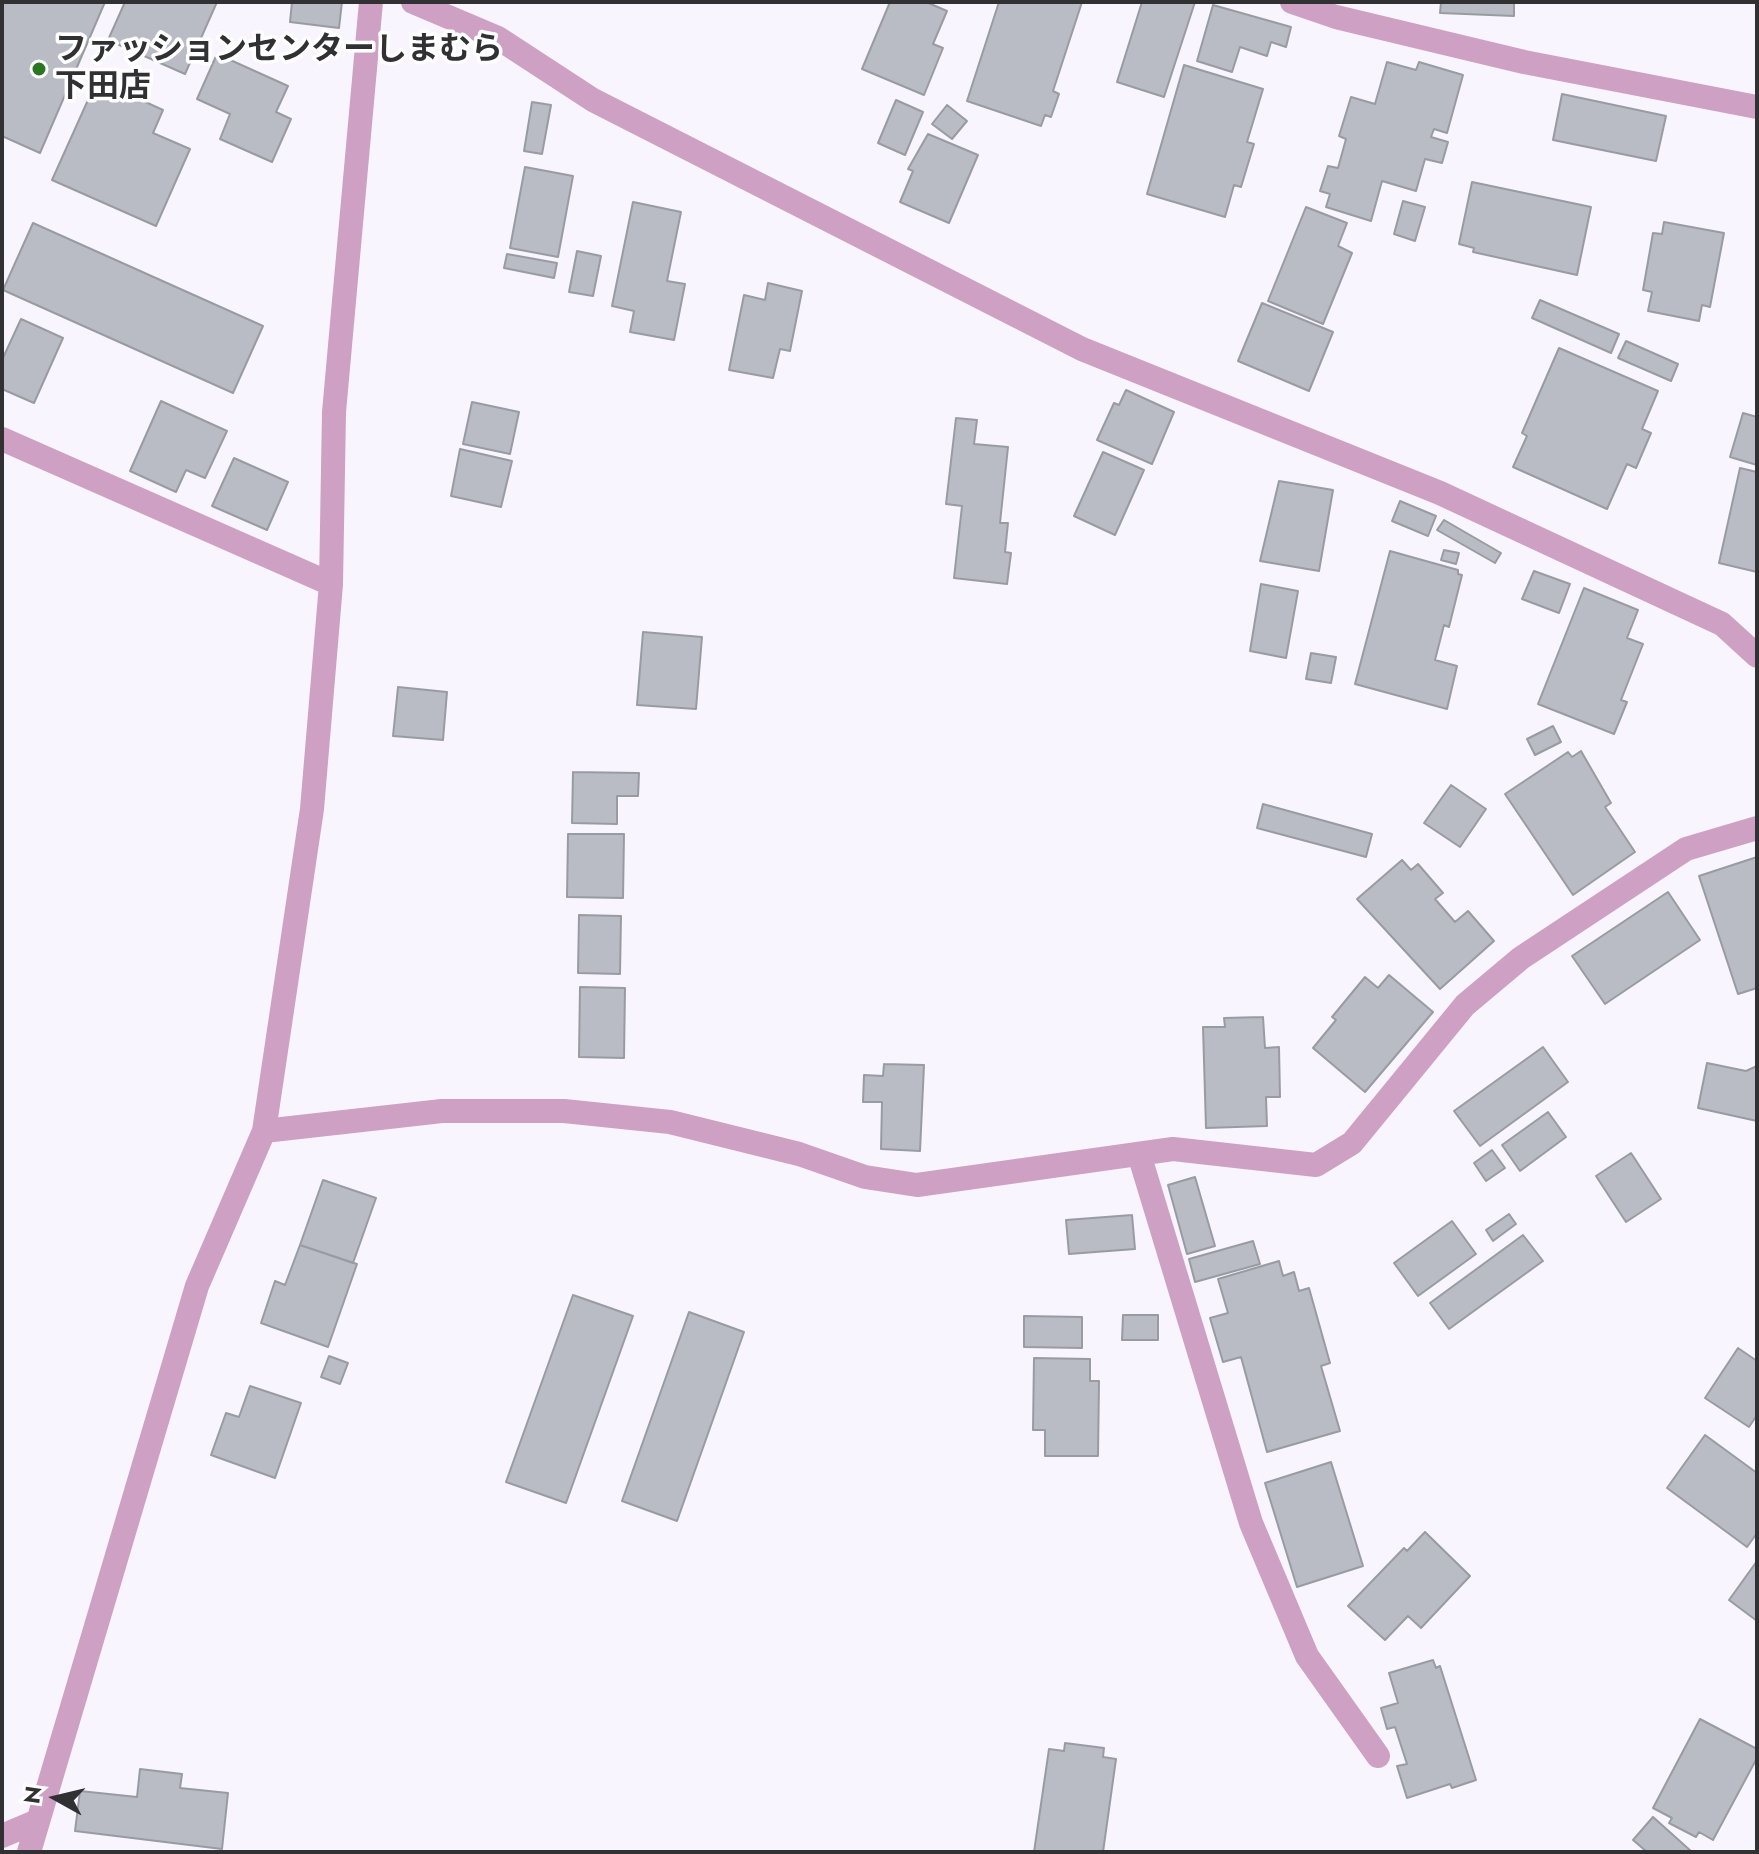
<!DOCTYPE html>
<html>
<head>
<meta charset="utf-8">
<style>
  body { margin:0 }
  #map { position:relative; width:1759px; height:1854px; overflow:hidden; background:#f8f5fe; font-family:Jost,sans-serif }
  canvas { display:block }
  .frame { position:absolute; inset:0; border:4px solid #313033; pointer-events:none }
  .north { position:absolute; left:16px; top:1758px; width:80px; height:80px; -webkit-text-stroke:6px #fff; paint-order:stroke; rotate:278deg; font-size:22px; font-weight:700; line-height:32px; text-align:center; color:#313033 }
  .north::after { content:''; display:block; margin:auto; width:28px; height:36px; background:#313033; clip-path:polygon(50% 0,100% 100%,50% 72%,0 100%) }
</style>
</head>
<body>
<div id="map">
<canvas width="1759" height="1854"></canvas>
<div class="frame"></div>
<div class="north">N</div>
</div>
<script>
const ctx = document.querySelector('canvas').getContext('2d');
ctx.lineJoin = 'round';
function fillPath(path, color) {
  ctx.fillStyle = color;
  ctx.fill(path, 'evenodd');
}
function poly(rows) {
  const path = new Path2D();
  for (const r of rows) {
    path.moveTo(r[0], r[1]);
    for (let i = 2; i < r.length; i += 2) path.lineTo(r[i], r[i + 1]);
  }
  return path;
}
function strokePath(path, color, width, dash) {
  ctx.strokeStyle = color;
  ctx.lineWidth = width;
  ctx.lineCap = dash ? 'butt' : 'round';
  ctx.setLineDash(dash || []);
  ctx.stroke(path);
}
function drawText(font, color, halo, rows, align = 'center') {
  ctx.font = font + ' Jost,"Noto Sans JP",sans-serif';
  ctx.lineWidth = 7;
  ctx.setLineDash([]);
  ctx.textBaseline = 'middle';
  ctx.strokeStyle = halo;
  ctx.fillStyle = color;
  for (const [text, x, y, turn = 0] of rows) {
    ctx.save();
    ctx.translate(x, y);
    ctx.rotate((+turn || 0) * Math.PI / 180);
    ctx.textAlign = isNaN(turn) ? turn : align;
    if (halo) ctx.strokeText(text, 0, 0);
    ctx.fillText(text, 0, 0);
    ctx.restore();
  }
}
const building = poly([
  [2,2,105,2,40,153,2,136,2,2],
  [125,2,217,2,185,74,108,40,125,2],
  [292,2,342,2,339,28,290,22,292,2],
  [890,2,926,2,947,11,933,44,943,48,924,95,862,69,890,2],
  [999,2,1082,2,1053,91,1059,94,1051,117,1045,115,1041,126,967,101,999,2],
  [1142,2,1195,2,1164,97,1117,82,1142,2],
  [1441,2,1514,2,1514,16,1440,13,1441,2],
  [1213,5,1291,27,1286,47,1271,42,1267,56,1240,47,1232,72,1197,61,1213,5],
  [217,54,288,86,276,112,291,119,272,162,220,139,230,114,197,99,217,54],
  [1387,62,1416,70,1419,62,1463,75,1447,133,1434,129,1431,137,1448,142,1442,163,1425,159,1416,191,1382,181,1371,221,1326,207,1330,194,1320,191,1328,166,1338,168,1346,139,1339,136,1351,97,1375,104,1387,62],
  [1184,65,1263,89,1247,142,1254,144,1241,187,1234,185,1225,217,1147,194,1184,65],
  [97,80,163,110,153,133,190,149,156,226,52,180,97,80],
  [1562,94,1666,116,1656,161,1553,140,1562,94],
  [896,100,923,112,905,155,878,143,896,100],
  [532,102,551,105,542,154,524,151,532,102],
  [947,105,967,121,952,139,932,124,947,105],
  [928,134,978,155,949,223,900,202,913,171,908,169,928,134],
  [525,167,573,176,558,257,510,248,525,167],
  [1472,182,1591,207,1577,275,1473,252,1474,248,1459,244,1472,182],
  [1403,201,1425,207,1415,241,1394,234,1403,201],
  [633,202,681,212,667,281,685,284,674,340,630,332,634,311,612,306,633,202],
  [1306,207,1347,223,1338,246,1352,253,1323,324,1268,301,1306,207],
  [1664,222,1724,233,1710,307,1702,305,1699,321,1648,311,1652,292,1643,290,1653,233,1662,234,1664,222],
  [33,223,263,326,233,393,3,290,33,223],
  [577,251,601,256,593,296,569,292,577,251],
  [507,254,557,263,554,278,504,268,507,254],
  [768,283,802,291,790,351,780,349,773,378,729,370,744,295,765,300,768,283],
  [1540,300,1619,334,1611,353,1532,318,1540,300],
  [1262,303,1333,332,1309,391,1238,361,1262,303],
  [21,319,63,338,34,403,2,389,2,360,21,319],
  [1626,341,1678,364,1671,381,1618,358,1626,341],
  [1559,348,1658,391,1642,429,1651,433,1636,468,1627,464,1607,509,1513,467,1527,436,1522,433,1559,348],
  [1126,390,1174,412,1152,464,1097,440,1114,403,1119,405,1126,390],
  [161,401,227,431,205,478,186,470,176,492,130,471,161,401],
  [472,402,519,412,510,454,463,444,472,402],
  [1743,413,1757,417,1757,465,1730,457,1743,413],
  [956,418,977,420,974,444,1008,447,1000,523,1008,523,1005,552,1011,553,1007,584,954,578,962,506,946,504,956,418],
  [460,449,512,461,501,507,451,496,460,449],
  [1103,452,1144,470,1115,535,1074,516,1103,452],
  [234,458,288,482,267,530,212,506,234,458],
  [1740,468,1757,472,1757,572,1719,563,1740,468],
  [1279,481,1333,490,1319,571,1260,561,1279,481],
  [1400,501,1436,516,1428,536,1392,521,1400,501],
  [1444,520,1501,553,1495,563,1437,530,1444,520],
  [1444,550,1459,553,1456,564,1441,560,1444,550],
  [1390,551,1458,570,1458,574,1462,575,1449,627,1444,625,1435,660,1457,666,1447,709,1355,684,1390,551],
  [1534,571,1570,584,1559,613,1522,599,1534,571],
  [1261,584,1298,591,1286,658,1250,651,1261,584],
  [1584,588,1638,610,1627,638,1643,644,1621,700,1627,702,1614,734,1538,704,1584,588],
  [643,632,702,637,696,709,637,705,643,632],
  [1311,653,1336,657,1331,683,1306,679,1311,653],
  [398,687,447,692,443,740,393,736,398,687],
  [1553,726,1561,742,1535,755,1527,739,1553,726],
  [1581,751,1611,803,1605,807,1635,852,1573,895,1505,794,1568,752,1572,757,1581,751],
  [573,772,639,773,638,796,617,796,617,824,572,823,573,772],
  [1451,785,1486,809,1460,847,1424,823,1451,785],
  [1263,804,1372,834,1366,857,1257,828,1263,804],
  [568,834,624,834,623,898,567,897,568,834],
  [1757,857,1757,988,1738,994,1699,876,1757,857],
  [1402,860,1411,870,1418,864,1443,893,1435,899,1455,922,1468,911,1494,941,1440,989,1357,899,1402,860],
  [1668,892,1700,940,1605,1004,1572,956,1668,892],
  [579,915,621,916,620,974,578,973,579,915],
  [1389,975,1433,1012,1365,1092,1313,1048,1336,1020,1332,1017,1365,977,1378,988,1389,975],
  [580,987,625,988,624,1058,579,1057,580,987],
  [1263,1017,1265,1048,1279,1047,1280,1097,1266,1097,1267,1126,1206,1128,1203,1027,1225,1027,1224,1018,1263,1017],
  [1543,1047,1568,1082,1480,1146,1454,1111,1543,1047],
  [1707,1063,1746,1071,1757,1066,1757,1121,1698,1108,1707,1063],
  [884,1064,924,1065,920,1151,881,1149,882,1102,863,1102,864,1075,883,1076,884,1064],
  [1548,1112,1566,1137,1520,1171,1502,1145,1548,1112],
  [1492,1150,1505,1168,1486,1181,1474,1163,1492,1150],
  [1631,1153,1661,1199,1626,1222,1596,1176,1631,1153],
  [1195,1177,1215,1246,1187,1254,1168,1185,1195,1177],
  [323,1180,376,1198,353,1263,300,1245,323,1180],
  [1509,1214,1516,1224,1493,1241,1486,1230,1509,1214],
  [1132,1215,1135,1249,1069,1254,1066,1220,1132,1215],
  [1452,1221,1476,1254,1418,1296,1394,1263,1452,1221],
  [1523,1235,1543,1261,1449,1329,1430,1303,1523,1235],
  [1253,1241,1260,1264,1195,1282,1189,1259,1253,1241],
  [300,1245,357,1264,328,1347,261,1323,275,1281,285,1285,300,1245],
  [1279,1261,1283,1276,1294,1272,1299,1291,1309,1288,1330,1363,1321,1366,1340,1431,1267,1452,1241,1357,1223,1362,1210,1318,1228,1313,1218,1279,1279,1261],
  [573,1295,633,1316,566,1503,506,1482,573,1295],
  [689,1312,744,1332,677,1521,622,1501,689,1312],
  [1123,1315,1158,1315,1158,1340,1122,1340,1123,1315],
  [1024,1316,1082,1317,1082,1348,1024,1347,1024,1316],
  [1738,1348,1757,1361,1757,1415,1749,1427,1705,1398,1738,1348],
  [329,1356,348,1363,340,1384,321,1377,329,1356],
  [1034,1358,1090,1359,1090,1381,1099,1381,1098,1456,1045,1456,1045,1430,1033,1430,1034,1358],
  [250,1386,301,1403,275,1478,211,1455,226,1413,239,1417,250,1386],
  [1705,1435,1757,1473,1757,1533,1747,1547,1667,1488,1705,1435],
  [1331,1462,1363,1566,1297,1587,1265,1483,1331,1462],
  [1425,1532,1470,1576,1421,1628,1408,1616,1385,1640,1348,1606,1404,1548,1407,1551,1425,1532],
  [1757,1561,1757,1621,1729,1600,1757,1561],
  [1433,1660,1436,1668,1440,1666,1476,1780,1452,1788,1450,1784,1407,1798,1397,1766,1407,1764,1395,1727,1387,1729,1381,1708,1398,1703,1389,1673,1433,1660],
  [1700,1719,1757,1749,1757,1758,1713,1840,1699,1832,1696,1837,1669,1823,1672,1818,1653,1808,1700,1719],
  [1065,1743,1104,1748,1103,1757,1116,1759,1103,1852,1034,1852,1049,1749,1064,1751,1065,1743],
  [140,1769,182,1774,180,1788,228,1793,222,1849,75,1831,80,1791,137,1797,140,1769],
  [1653,1817,1692,1852,1647,1852,1633,1840,1653,1817]
]);
fillPath(building, '#b9bcc4');
strokePath(building, '#999ba3', 2);
strokePath(poly([
  [413,2,498,38,593,100,1082,349,1440,493,1722,624,1757,656],
  [1292,2,1336,17,1524,62,1757,107],
  [2,439,331,584],
  [264,1131,442,1111,564,1111,670,1122,799,1154,865,1177,917,1185,1173,1149,1316,1165,1352,1143,1465,1005,1521,958,1686,849,1757,828],
  [1139,1154,1251,1523,1307,1656,1378,1756],
  [2,1836,35,1822],
  [29,1852,197,1286,264,1131,312,809,331,584,334,412,371,2]
]), '#cea0c3', 24);
for (const [x, y, r, color] of [
  [39,69,8,"#297820"]
]) {
  const dot = new Path2D();
  dot.arc(x, y, r, 0, 2 * Math.PI);
  ctx.fillStyle = color;
  ctx.fill(dot);
  strokePath(dot, '#fff', 3);
}
drawText('bold 32px', '#313033', '#fff', [
  ["ファッションセンターしまむら",55,51],
  ["下田店",55,88]
], 'left');
</script>
</body>
</html>
